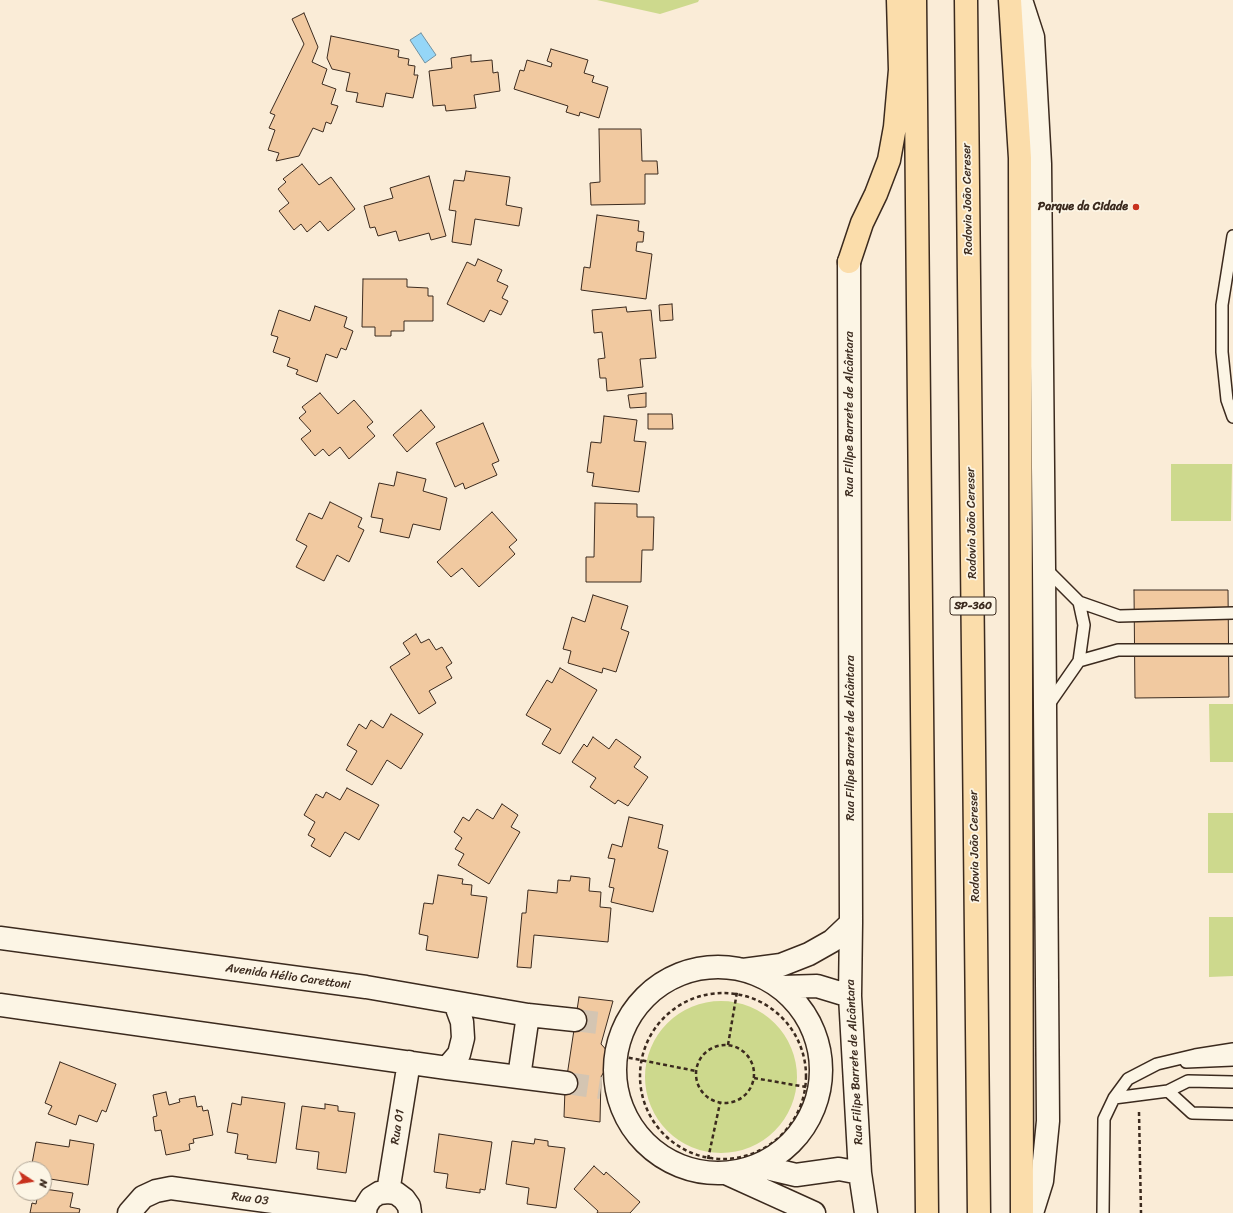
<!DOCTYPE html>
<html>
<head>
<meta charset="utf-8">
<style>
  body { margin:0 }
  #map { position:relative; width:1233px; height:1213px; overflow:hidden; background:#faecd7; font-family:Sriracha,sans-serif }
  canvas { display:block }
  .north { position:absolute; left:12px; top:1161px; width:40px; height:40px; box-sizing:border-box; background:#fcf5e5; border:1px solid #afa495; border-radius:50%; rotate:102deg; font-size:11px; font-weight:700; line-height:16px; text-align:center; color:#3b2a1e }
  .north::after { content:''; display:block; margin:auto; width:14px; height:18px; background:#c8321e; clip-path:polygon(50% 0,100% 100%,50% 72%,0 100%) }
</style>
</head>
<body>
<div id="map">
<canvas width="1233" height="1213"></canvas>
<div class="north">N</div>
</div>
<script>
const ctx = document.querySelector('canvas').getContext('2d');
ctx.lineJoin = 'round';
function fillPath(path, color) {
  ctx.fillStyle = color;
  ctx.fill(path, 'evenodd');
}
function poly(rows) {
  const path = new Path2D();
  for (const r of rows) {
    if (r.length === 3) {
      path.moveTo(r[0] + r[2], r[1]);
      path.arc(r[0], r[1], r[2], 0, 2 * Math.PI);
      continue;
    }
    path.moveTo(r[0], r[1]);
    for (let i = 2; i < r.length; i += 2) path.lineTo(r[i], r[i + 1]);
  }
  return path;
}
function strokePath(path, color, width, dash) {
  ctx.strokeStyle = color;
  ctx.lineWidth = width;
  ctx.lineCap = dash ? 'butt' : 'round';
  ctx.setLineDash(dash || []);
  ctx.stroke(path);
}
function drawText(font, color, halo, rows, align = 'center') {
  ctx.font = font + ' Sriracha,sans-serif';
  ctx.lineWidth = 3.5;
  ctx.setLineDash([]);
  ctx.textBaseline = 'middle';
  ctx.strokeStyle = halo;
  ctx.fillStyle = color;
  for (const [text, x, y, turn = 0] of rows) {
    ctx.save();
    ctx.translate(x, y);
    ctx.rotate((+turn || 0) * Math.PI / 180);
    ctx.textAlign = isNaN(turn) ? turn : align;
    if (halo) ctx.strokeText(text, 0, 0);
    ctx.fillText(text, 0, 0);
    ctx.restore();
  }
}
fillPath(poly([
  [597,0,699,0,698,2,660,14],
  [1171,464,1232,464,1231,521,1171,521],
  [1209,704,1233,704,1233,762,1210,762],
  [1208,813,1233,813,1233,873,1208,873],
  [1209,917,1233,917,1233,976,1209,977],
  [721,1077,76]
]), '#cdd98d');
const water = poly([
  [421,33,436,55,425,63,410,40,421,33]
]);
fillPath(water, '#95d6f7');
strokePath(water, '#7191a0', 1);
const building = poly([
  [304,13,318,47,312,62,327,69,322,84,336,89,331,104,338,106,331,124,326,122,323,132,313,128,299,156,276,161,279,153,268,150,275,130,269,128,275,115,270,113,304,44,292,19,304,13],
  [331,36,399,50,398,57,409,59,408,65,415,66,414,75,418,75,413,98,386,93,383,107,356,102,358,93,346,91,350,73,332,69,327,58,331,36],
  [551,49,588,60,584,73,594,76,592,82,608,87,599,118,580,112,579,116,566,112,568,106,514,89,520,70,524,71,527,60,551,67,552,63,547,61,551,49],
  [471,55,471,62,492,60,493,73,498,72,500,91,474,95,476,108,446,111,445,105,433,106,429,71,452,68,451,58,471,55],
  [599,129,641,129,642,161,657,161,658,174,645,174,645,204,591,205,590,183,600,182,599,129],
  [302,164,319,185,331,177,355,209,328,231,320,221,307,232,301,224,294,230,279,211,289,203,278,189,286,182,283,179,302,164],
  [466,171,510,177,506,205,522,208,519,226,475,219,471,245,452,242,456,211,449,210,454,180,464,181,466,171],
  [429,176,446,236,431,240,429,233,399,241,396,231,378,236,375,227,370,228,364,206,393,198,390,188,429,176],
  [597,215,639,221,638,231,644,232,643,242,637,242,636,251,652,254,646,299,581,290,584,267,590,268,597,215],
  [478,259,502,270,497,281,508,286,502,298,508,301,501,315,490,310,484,322,447,304,467,262,475,266,478,259],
  [363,279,407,279,407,287,428,288,428,296,433,296,433,321,404,321,404,331,391,331,391,336,375,336,375,327,362,327,363,279],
  [672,304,673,320,660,321,659,305,672,304],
  [315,306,347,317,344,327,353,331,346,350,341,348,337,358,326,354,317,382,296,374,298,370,287,366,290,358,273,352,278,337,271,335,279,310,310,321,315,306],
  [626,307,627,312,651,310,656,358,640,359,643,387,607,391,606,378,600,378,598,359,605,358,602,332,594,333,592,310,626,307],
  [320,393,338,414,354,400,373,422,367,427,375,436,349,459,340,447,329,456,323,449,315,456,301,439,311,431,299,418,306,412,302,407,320,393],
  [646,393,646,407,630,408,628,395,646,393],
  [421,410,435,427,407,452,393,435,421,410],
  [648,414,672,414,673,429,648,429,648,414],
  [604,416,637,420,634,441,646,442,639,492,592,486,594,473,587,472,591,442,601,443,604,416],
  [483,423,499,461,492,464,497,475,465,489,463,483,455,487,436,443,483,423],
  [397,472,426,479,423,491,447,498,440,530,413,524,409,538,380,532,383,519,371,517,379,483,394,486,397,472],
  [330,502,362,518,358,527,364,530,349,562,337,555,324,581,296,567,307,546,296,540,309,513,322,519,330,502],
  [595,503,637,504,637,517,654,517,653,550,642,550,641,582,586,582,586,557,594,557,595,503],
  [492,512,517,540,509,547,515,554,479,587,462,568,451,577,437,562,492,512],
  [1134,590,1228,590,1229,697,1135,698,1134,590],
  [593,595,628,606,621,629,629,632,616,672,603,668,602,673,568,663,571,651,563,649,572,617,585,622,593,595],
  [416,634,421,643,429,639,436,650,442,647,452,663,446,667,452,678,429,691,436,703,419,714,390,667,410,654,403,643,416,634],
  [560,668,597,690,560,754,542,744,551,729,526,715,547,680,552,683,560,668],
  [391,714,423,734,401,769,387,760,372,785,346,770,357,751,347,745,359,724,366,729,371,720,383,728,391,714],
  [593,737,609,749,616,739,641,757,634,767,648,777,628,806,618,800,615,804,590,787,596,778,572,762,584,744,587,747,593,737],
  [347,788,379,805,359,840,345,832,330,857,311,846,315,839,308,835,315,822,304,815,316,794,323,798,326,792,340,800,347,788],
  [502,804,518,815,511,827,520,832,489,884,458,865,464,854,455,849,462,838,454,832,463,817,469,821,477,809,493,819,502,804],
  [629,817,663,825,658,848,668,851,653,912,611,902,614,888,609,887,615,859,608,858,612,844,622,847,629,817],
  [438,875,463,879,462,884,472,885,471,895,487,897,478,958,426,950,428,936,419,934,424,903,433,904,438,875],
  [571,876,590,878,589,891,601,892,600,907,611,908,608,942,534,935,531,968,517,967,522,913,526,913,528,890,557,893,558,880,570,881,571,876],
  [579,997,613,1001,601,1044,610,1054,608,1064,601,1077,600,1122,564,1117,565,1089,579,997],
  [60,1062,116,1084,106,1112,102,1110,97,1122,79,1115,76,1125,48,1114,52,1106,45,1103,60,1062],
  [166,1092,169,1105,180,1102,179,1099,195,1096,197,1107,202,1106,203,1111,208,1110,213,1135,193,1139,194,1143,189,1144,190,1150,166,1155,161,1130,155,1131,153,1117,157,1116,153,1095,166,1092],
  [242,1097,285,1103,276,1163,247,1159,248,1155,235,1153,238,1134,227,1132,232,1103,241,1105,242,1097],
  [325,1104,338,1106,338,1111,355,1113,346,1173,317,1169,319,1152,296,1149,302,1106,325,1109,325,1104],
  [439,1134,492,1142,485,1190,480,1189,480,1193,446,1188,448,1174,434,1172,439,1134],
  [535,1139,548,1141,548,1146,565,1148,556,1208,527,1204,529,1188,506,1184,512,1141,534,1144,535,1139],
  [70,1140,94,1144,88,1185,44,1178,44,1169,31,1169,36,1142,69,1147,70,1140],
  [594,1166,604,1175,606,1172,640,1202,630,1213,597,1213,598,1211,574,1189,594,1166],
  [44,1189,73,1193,70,1207,80,1209,79,1213,30,1213,32,1203,36,1204,38,1193,44,1193,44,1189]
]);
fillPath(building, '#f1c9a0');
strokePath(building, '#3b2a1e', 1);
strokePath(poly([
  [575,1020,607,1024],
  [566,1083,601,1088]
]), '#d4c5b2', 22, [22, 11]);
const lane = poly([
  [1233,236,1222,305,1222,352,1227,400,1233,417],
  [1045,568,1079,602,1119,616,1233,613],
  [1079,661,1118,650,1233,650],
  [1047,707,1079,661,1084,625,1079,602],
  [1186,1062,1233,1060],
  [1168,1091,1188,1081,1233,1082],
  [1114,1098,1168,1091,1192,1113,1233,1114],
  [1103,1213,1104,1119,1114,1098,1128,1079,1157,1064,1195,1055,1233,1049]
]);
const street = poly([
  [1021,0,1033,37,1040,164,1044,568,1048,1121,1042,1181,1032,1213],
  [849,262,851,923,850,996,860,1173,866,1213],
  [0,938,366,987,528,1015,575,1020],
  [718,1070,103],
  [743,970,781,965,809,954,832,941,851,923],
  [782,987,817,986,850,996],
  [0,1005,447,1068,566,1083],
  [447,1068,459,1054,463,1038,462,1022,455,1003],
  [519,1077,528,1015],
  [758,1166,796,1175,839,1169,860,1173],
  [728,1174,814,1213],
  [388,1192,409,1062],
  [129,1213,143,1197,156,1191,171,1188,353,1213],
  [365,1213,366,1206,371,1198,379,1193,388,1192,396,1193,404,1199,409,1206,410,1213]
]);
const highway = poly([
  [915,0,927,1213],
  [966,0,979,1213],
  [1010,0,1020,158,1022,1213],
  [849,262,862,223,876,194,889,160,895,127,900,70,898,0]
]);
strokePath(lane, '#3b2a1e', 14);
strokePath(street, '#3b2a1e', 25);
strokePath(highway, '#3b2a1e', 25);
strokePath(poly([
  [723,1076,83],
  [725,1074,29],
  [728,1045,737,992],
  [615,1055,696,1071],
  [754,1078,806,1087],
  [1139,1112,1141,1213],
  [708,1159,720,1103]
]), '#3b2a1e', 2.5, [4, 3]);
strokePath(lane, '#fcf5e5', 11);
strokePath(street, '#fcf5e5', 22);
strokePath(highway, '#fbddab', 22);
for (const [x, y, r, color] of [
  [1136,207,4,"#c8321e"]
]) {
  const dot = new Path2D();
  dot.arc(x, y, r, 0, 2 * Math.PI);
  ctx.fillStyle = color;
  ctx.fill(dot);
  strokePath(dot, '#fcf5e5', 1.5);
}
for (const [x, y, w] of [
  [973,606,46]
]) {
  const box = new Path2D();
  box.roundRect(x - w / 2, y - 9, w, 18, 3);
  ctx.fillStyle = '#fcf5e5';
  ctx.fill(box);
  strokePath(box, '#3b2a1e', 1);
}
drawText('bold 11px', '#3b2a1e', null, [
  ["SP-360",973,606]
]);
drawText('12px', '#3b2a1e', '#fcf5e5', [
  ["Rodovia João Cereser",968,199,-91],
  ["Rua Filipe Barrete de Alcântara",850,414,-90],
  ["Rodovia João Cereser",972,523,-91],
  ["Rua Filipe Barrete de Alcântara",851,738,-90],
  ["Rodovia João Cereser",975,846,-91],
  ["Avenida Hélio Carettoni",288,977,8],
  ["Rua Filipe Barrete de Alcântara",855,1062,-93],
  ["Rua 01",398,1127,-81],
  ["Rua 03",250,1199,8]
]);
drawText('bold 12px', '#3b2a1e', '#fcf5e5', [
  ["Parque da Cidade",1128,207]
], 'right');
</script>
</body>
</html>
